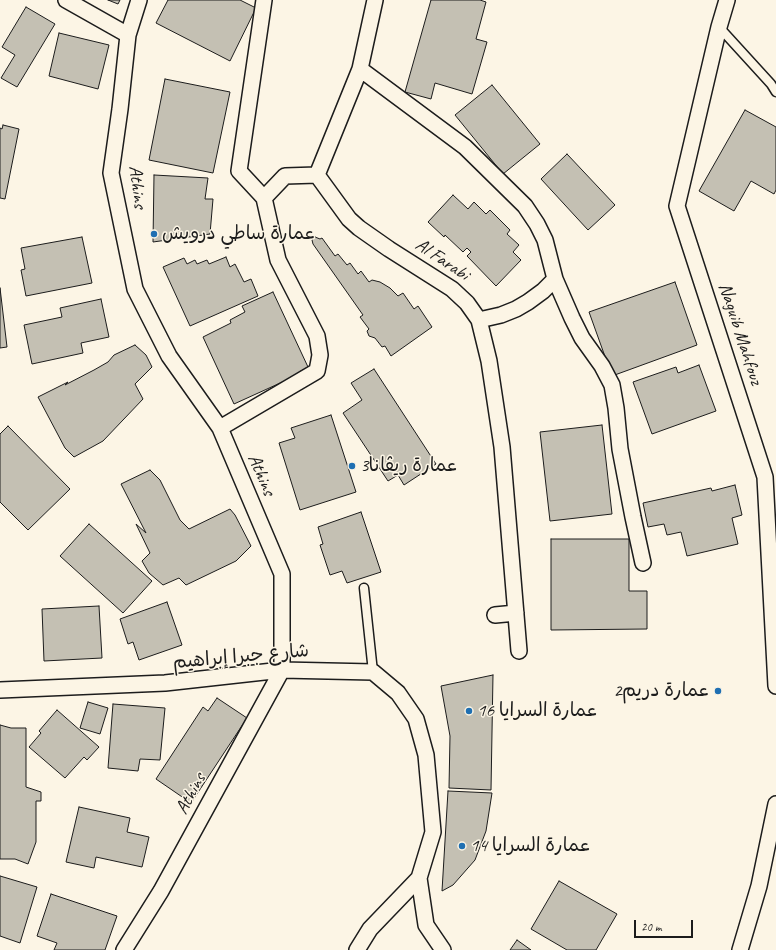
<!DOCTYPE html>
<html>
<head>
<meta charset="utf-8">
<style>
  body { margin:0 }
  #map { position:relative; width:776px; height:950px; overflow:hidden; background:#fcf5e5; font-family:Caveat,sans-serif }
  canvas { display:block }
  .scale { position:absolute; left:634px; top:920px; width:59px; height:18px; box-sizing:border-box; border:2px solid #1c1c1c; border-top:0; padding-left:5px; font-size:12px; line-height:14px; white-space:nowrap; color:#1c1c1c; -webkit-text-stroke:3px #fcf5e5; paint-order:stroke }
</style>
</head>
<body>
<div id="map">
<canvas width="776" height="950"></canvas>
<div class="scale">20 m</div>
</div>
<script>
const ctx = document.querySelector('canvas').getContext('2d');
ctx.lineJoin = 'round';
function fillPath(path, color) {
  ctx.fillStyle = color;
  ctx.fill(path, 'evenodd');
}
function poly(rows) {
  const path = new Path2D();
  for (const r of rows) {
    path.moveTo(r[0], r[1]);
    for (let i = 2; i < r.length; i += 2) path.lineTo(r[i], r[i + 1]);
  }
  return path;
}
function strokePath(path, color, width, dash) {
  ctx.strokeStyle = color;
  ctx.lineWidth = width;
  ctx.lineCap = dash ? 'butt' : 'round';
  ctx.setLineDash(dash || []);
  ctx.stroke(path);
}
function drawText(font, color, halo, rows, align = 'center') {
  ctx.font = font + ' Caveat,"Playpen Sans Arabic",sans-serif';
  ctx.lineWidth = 3;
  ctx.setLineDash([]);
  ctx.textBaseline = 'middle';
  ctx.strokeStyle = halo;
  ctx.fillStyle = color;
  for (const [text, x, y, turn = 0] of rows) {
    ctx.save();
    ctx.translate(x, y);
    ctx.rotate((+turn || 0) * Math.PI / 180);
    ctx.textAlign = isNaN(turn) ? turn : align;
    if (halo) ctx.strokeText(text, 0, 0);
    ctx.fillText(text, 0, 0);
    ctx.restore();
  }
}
const building = poly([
  [108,0,120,0,118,4,108,0],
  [168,0,240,0,256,8,230,61,156,23,168,0],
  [431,0,480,0,486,2,476,39,487,42,472,94,435,83,431,99,405,92,431,0],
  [26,7,55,24,17,87,1,78,15,55,2,47,26,7],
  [59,33,109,45,98,89,49,76,59,33],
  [165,79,230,92,213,173,149,160,165,79],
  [492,85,540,144,503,174,455,115,492,85],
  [745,110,776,127,776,190,774,194,751,181,734,211,699,191,745,110],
  [3,125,19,129,5,199,0,198,0,128,2,129,3,125],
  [567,154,615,205,588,230,541,179,567,154],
  [154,175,208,178,205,199,213,199,210,234,153,242,154,175],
  [453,195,468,209,474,202,486,214,490,210,510,230,507,234,519,245,513,252,521,260,496,286,467,256,471,252,467,248,463,252,445,235,444,237,428,222,453,195],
  [82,237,92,283,26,296,21,270,25,269,21,248,82,237],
  [315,237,320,239,322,238,335,256,338,254,347,265,350,263,358,274,361,271,369,282,372,280,380,282,390,288,398,296,403,293,414,309,418,306,432,327,391,356,385,346,382,347,375,338,369,336,367,331,369,329,360,317,363,315,313,244,312,240,315,237],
  [226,257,230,267,235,264,244,282,251,279,258,296,190,326,163,267,184,258,187,264,195,260,197,264,207,260,209,264,226,257],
  [675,282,697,345,612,376,589,312,675,282],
  [0,288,7,347,0,348,0,288],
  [273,292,308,367,299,372,300,374,234,404,203,337,231,323,230,320,245,312,242,306,273,292],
  [101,299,109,337,81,343,83,353,32,364,24,325,62,317,60,308,101,299],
  [135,345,146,355,152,367,135,384,143,399,103,441,74,457,65,448,38,397,68,382,65,385,94,370,108,362,114,355,135,345],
  [699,365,716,411,652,434,633,382,676,367,678,373,699,365],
  [374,369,436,464,404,485,398,475,388,481,343,413,362,400,351,383,374,369],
  [331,415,356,492,300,510,279,443,295,438,291,428,331,415],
  [602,425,612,514,550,521,540,432,602,425],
  [8,426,70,489,28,530,0,502,0,434,8,426],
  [150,470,160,480,180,520,189,529,230,509,235,515,251,546,236,561,186,585,179,578,163,585,149,573,142,561,150,553,136,524,146,533,121,484,150,470],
  [735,485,742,515,732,518,738,544,687,556,681,532,667,535,664,524,648,527,643,503,711,488,712,491,735,485],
  [361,512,381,572,347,583,342,571,330,575,320,545,323,544,318,527,361,512],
  [89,524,152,581,123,613,60,556,89,524],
  [551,539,629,539,629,591,647,591,647,629,551,630,551,539],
  [167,602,182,645,139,660,133,642,128,644,120,619,167,602],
  [99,606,102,658,44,661,42,609,99,606],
  [493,675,491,790,449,788,450,736,441,686,493,675],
  [217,698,247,718,191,803,156,779,203,707,208,711,217,698],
  [88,702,108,708,100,734,80,728,88,702],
  [113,704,165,708,160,760,140,759,138,771,108,768,113,704],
  [57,710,99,747,87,760,84,757,65,778,29,747,41,733,39,731,57,710],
  [0,725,11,728,26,728,26,787,41,792,41,801,36,801,36,842,28,864,15,859,0,859,0,725],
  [448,791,492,793,486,831,475,860,453,885,442,891,448,791],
  [79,807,130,818,127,832,149,837,142,867,96,857,94,868,66,862,79,807],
  [0,876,37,887,20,943,0,936,0,876],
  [559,881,617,914,596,950,567,950,531,929,559,881],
  [51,894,117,916,105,950,54,950,57,943,37,936,51,894],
  [517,940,531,950,510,950,517,940]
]);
fillPath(building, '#c4c0b3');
strokePath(building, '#1c1c1c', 1);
const lane = poly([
  [719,27,771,84,776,92],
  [364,588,373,672]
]);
const street = poly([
  [66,0,128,35],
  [264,0,239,171,264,198],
  [727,0,719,27,677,206,765,477,776,686],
  [360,69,465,147,525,206,537,224,545,240,555,279,572,318,582,338,602,366,612,385,616,408,620,449,633,517,643,563],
  [317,175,349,219,359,228,389,249,452,289,467,303,479,320,501,315,516,309,528,302,543,291,555,279],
  [317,175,360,69,375,0],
  [479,320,489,361,502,447,519,651],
  [220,428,317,371,320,355,317,336,278,260,264,198,285,176,317,175],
  [495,615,516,613],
  [0,690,165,683,282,670,373,672,398,693,416,719,426,755,433,832,419,878,426,925,443,950],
  [124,950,161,891,282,670,282,574,220,428,169,356,135,289,111,173,120,109,128,35,139,0],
  [357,950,370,929,419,878],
  [740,950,759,886,776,804]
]);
strokePath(lane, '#1c1c1c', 11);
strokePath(street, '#1c1c1c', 18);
strokePath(lane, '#fcf5e5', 8);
strokePath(street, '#fcf5e5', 15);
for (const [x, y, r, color] of [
  [154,234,4,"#1f6fb2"],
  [352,466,4,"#1f6fb2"],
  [718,691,4,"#1f6fb2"],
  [469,711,4,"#1f6fb2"],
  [462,846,4,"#1f6fb2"]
]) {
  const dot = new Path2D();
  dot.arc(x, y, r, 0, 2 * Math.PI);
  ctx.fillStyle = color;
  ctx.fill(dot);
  strokePath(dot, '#fcf5e5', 1.5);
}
drawText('19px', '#1c1c1c', '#fcf5e5', [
  ["Athins",137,187,83],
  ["Al Farabi",442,260,34],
  ["Naguib Mahfouz",740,334,72],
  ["Athins",261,475,67],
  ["شارع جبرا إبراهيم",241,657,-5],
  ["Athins",191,794,-62]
]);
drawText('19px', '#1c1c1c', '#fcf5e5', [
  ["عمارة ساطي درويش",162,234],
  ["عمارة ريڤانا3",360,466],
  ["عمارة دريم2",710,691,"right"],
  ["عمارة السرايا 16",477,711],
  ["عمارة السرايا 14",470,846]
], 'left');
</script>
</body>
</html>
